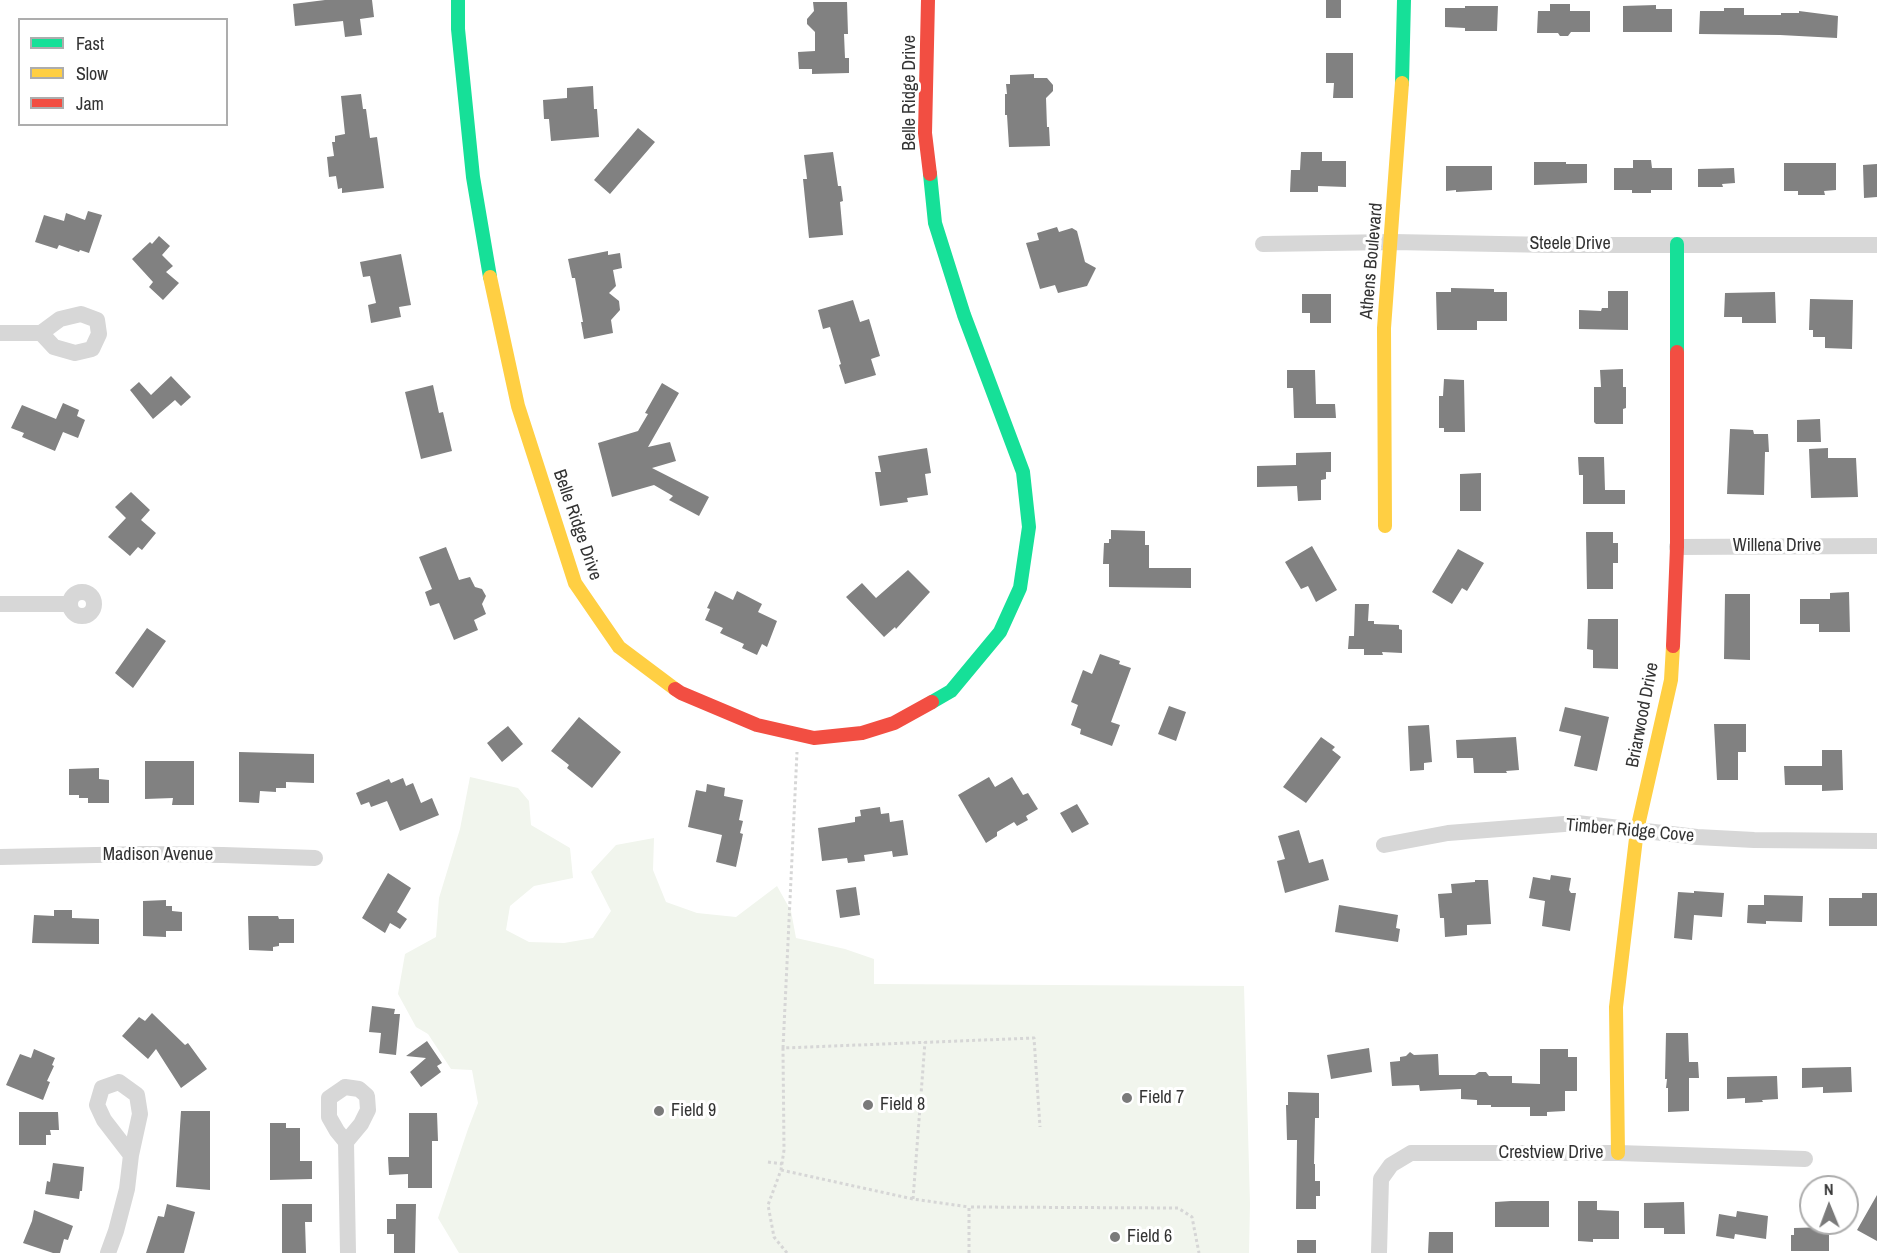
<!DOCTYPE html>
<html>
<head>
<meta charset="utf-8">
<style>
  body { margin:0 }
  #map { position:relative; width:1877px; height:1253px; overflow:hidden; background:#fff; font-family:"Archivo Narrow",sans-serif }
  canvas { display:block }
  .legend { position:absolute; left:18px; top:18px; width:210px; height:108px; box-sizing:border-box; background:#fff; border:2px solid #adadad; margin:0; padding:8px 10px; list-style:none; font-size:18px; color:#333 }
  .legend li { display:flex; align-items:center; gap:12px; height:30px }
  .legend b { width:30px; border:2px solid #adadad }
  .north { position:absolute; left:1799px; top:1175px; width:60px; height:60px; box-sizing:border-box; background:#fff; border:2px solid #adadad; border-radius:50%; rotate:359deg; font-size:16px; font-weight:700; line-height:24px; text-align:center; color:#333 }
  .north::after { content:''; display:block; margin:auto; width:21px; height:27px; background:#7a7a7a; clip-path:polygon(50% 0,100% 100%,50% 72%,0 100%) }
</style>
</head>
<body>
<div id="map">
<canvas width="1877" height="1253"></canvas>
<ul class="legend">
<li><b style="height:8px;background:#16e098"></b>Fast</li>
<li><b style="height:8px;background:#ffcf43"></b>Slow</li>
<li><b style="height:8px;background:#f24e42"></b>Jam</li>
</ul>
<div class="north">N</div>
</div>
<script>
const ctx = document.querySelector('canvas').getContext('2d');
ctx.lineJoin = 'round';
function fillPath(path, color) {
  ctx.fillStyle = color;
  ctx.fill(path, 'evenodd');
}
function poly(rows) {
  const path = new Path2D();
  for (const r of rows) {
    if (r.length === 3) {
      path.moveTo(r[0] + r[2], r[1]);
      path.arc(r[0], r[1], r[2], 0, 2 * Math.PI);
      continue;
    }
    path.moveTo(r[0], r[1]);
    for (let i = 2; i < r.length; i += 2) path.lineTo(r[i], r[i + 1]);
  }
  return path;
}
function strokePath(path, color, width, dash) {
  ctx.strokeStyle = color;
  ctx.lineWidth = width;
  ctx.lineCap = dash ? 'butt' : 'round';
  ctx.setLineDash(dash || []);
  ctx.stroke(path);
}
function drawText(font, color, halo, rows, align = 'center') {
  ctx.font = font + ' "Archivo Narrow",sans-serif';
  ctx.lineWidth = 6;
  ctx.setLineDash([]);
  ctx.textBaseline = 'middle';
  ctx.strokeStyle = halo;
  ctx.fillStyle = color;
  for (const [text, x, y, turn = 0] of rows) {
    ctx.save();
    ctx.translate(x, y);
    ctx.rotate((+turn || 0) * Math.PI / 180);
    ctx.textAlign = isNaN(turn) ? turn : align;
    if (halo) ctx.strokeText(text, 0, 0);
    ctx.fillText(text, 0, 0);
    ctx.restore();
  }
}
fillPath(poly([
  [470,777,518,788,529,801,531,825,570,848,573,878,534,886,510,906,506,930,529,942,564,943,593,938,611,911,591,872,616,845,654,838,653,870,666,902,697,913,736,917,777,886,791,911,796,938,845,949,874,959,874,984,1244,986,1250,1204,1249,1253,459,1253,438,1218,468,1129,478,1103,472,1070,451,1069,428,1034,416,1027,398,994,405,954,436,937,439,898,460,829]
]), '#f1f5ed');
fillPath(poly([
  [325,0,372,0,374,17,360,19,362,35,345,37,343,21,295,26,293,4],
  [1326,0,1341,0,1341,18,1326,18],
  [813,2,847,2,848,34,844,34,845,58,849,58,849,73,812,74,812,69,799,69,798,52,815,51,815,32,807,24,807,19,814,11],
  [1550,4,1570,4,1570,11,1590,11,1590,32,1571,32,1568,36,1560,36,1558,33,1537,33,1538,11,1550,11],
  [1656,5,1656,9,1672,9,1672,32,1623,32,1623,6],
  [1465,6,1498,6,1497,31,1465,31,1465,28,1445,27,1445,8,1465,8],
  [1724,8,1744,8,1744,15,1781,15,1781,13,1799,13,1799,11,1838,16,1837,38,1780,35,1699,34,1700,11,1724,11],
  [1326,53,1353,53,1353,98,1333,98,1334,83,1326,83],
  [1034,74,1034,78,1047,78,1053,85,1053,91,1046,98,1047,127,1049,127,1050,146,1009,147,1007,115,1005,115,1005,94,1007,94,1006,84,1010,84,1010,75],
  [593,86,594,109,597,109,599,137,551,141,549,119,544,119,543,100,567,98,567,88],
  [361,94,363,109,366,109,370,138,377,137,384,188,342,193,342,188,338,189,336,176,329,177,327,157,334,156,332,142,335,142,335,136,345,134,341,96],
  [638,128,655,142,610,194,594,180],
  [833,152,838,186,841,186,843,201,840,202,843,235,809,238,803,179,807,179,804,155],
  [1301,152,1322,152,1322,161,1346,161,1346,187,1318,186,1318,192,1290,192,1291,170,1300,170],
  [1633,160,1651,160,1652,168,1672,168,1672,190,1651,190,1651,193,1632,193,1632,190,1614,190,1614,168,1633,168],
  [1534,162,1566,162,1566,164,1587,164,1587,183,1534,185],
  [1784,163,1836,163,1836,190,1824,191,1825,195,1798,195,1798,191,1784,191],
  [1877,164,1877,197,1864,198,1863,165],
  [1446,166,1492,166,1492,190,1456,192,1456,190,1446,191],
  [1734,168,1735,183,1722,184,1723,187,1698,187,1698,169],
  [88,211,102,215,89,253,80,250,79,252,59,245,57,249,35,242,44,215,64,221,66,213,85,220],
  [1057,227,1059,232,1072,228,1077,231,1085,262,1096,268,1087,286,1058,293,1055,285,1040,289,1026,243,1039,240,1037,233],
  [159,236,170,246,162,255,173,266,166,272,179,283,163,300,149,287,153,282,132,259,150,242,152,244],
  [608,251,608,255,620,253,622,268,613,270,616,286,609,293,619,301,620,310,611,320,613,333,584,339,581,322,583,322,575,278,572,278,568,259],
  [401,254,411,305,399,307,401,317,371,323,368,305,376,303,370,276,363,277,360,262],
  [1451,288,1494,289,1494,292,1507,292,1507,321,1477,321,1477,330,1437,330,1436,292,1451,292],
  [1608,291,1628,291,1628,330,1579,329,1579,310,1601,311,1602,308,1608,308],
  [1775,292,1776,323,1742,323,1742,317,1724,317,1725,293],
  [1302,294,1331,294,1331,323,1310,323,1310,313,1302,313],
  [1810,299,1853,300,1852,349,1825,348,1825,337,1813,337,1813,330,1809,330],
  [853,300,860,322,869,319,880,356,871,359,876,375,845,384,839,365,841,364,830,327,823,329,818,310],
  [1623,369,1623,387,1626,387,1626,408,1623,409,1623,424,1596,424,1594,422,1594,387,1601,387,1600,370],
  [1287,370,1315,370,1316,404,1335,404,1336,418,1294,418,1293,388,1287,388],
  [171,376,191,397,181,406,175,400,153,419,130,390,139,382,151,395],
  [1444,379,1464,380,1465,432,1444,432,1444,428,1439,428,1439,396,1443,396],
  [662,383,679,393,648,447,670,442,676,461,652,468,709,497,699,516,669,500,673,496,654,485,612,497,598,443,638,431,648,414,645,413],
  [433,385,439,413,443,412,452,451,421,459,405,392],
  [63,403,79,410,77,416,85,420,78,438,63,432,55,451,22,437,24,433,11,428,22,405,56,419],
  [1820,419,1821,442,1797,442,1797,420],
  [1730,429,1753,430,1754,434,1768,434,1769,452,1765,452,1764,495,1727,494],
  [927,448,931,473,925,474,928,495,907,498,908,502,880,506,875,472,881,472,878,456],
  [1828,448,1828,458,1856,458,1858,497,1811,498,1809,449],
  [1331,452,1331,472,1326,472,1326,479,1321,480,1321,500,1298,501,1297,486,1257,487,1257,466,1296,465,1296,453],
  [1578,457,1604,457,1605,490,1625,490,1625,504,1583,504,1583,475,1579,475],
  [1481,473,1481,511,1460,511,1460,474],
  [131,492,150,510,141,520,156,533,142,550,138,547,130,556,108,537,126,518,115,507],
  [1111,530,1145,531,1145,545,1149,545,1149,568,1191,568,1191,588,1109,587,1109,564,1103,564,1104,543,1109,543,1109,539,1111,539],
  [1586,532,1613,532,1613,543,1618,543,1618,563,1613,563,1613,589,1587,589],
  [1312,546,1337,590,1316,602,1308,586,1301,589,1285,562],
  [446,547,459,580,470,577,475,587,482,589,486,596,482,604,486,614,474,620,478,630,454,640,439,603,430,606,425,592,432,589,419,557],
  [1458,549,1484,563,1467,591,1462,588,1452,604,1432,592],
  [908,570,930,592,896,629,895,627,884,637,846,597,862,583,876,598],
  [715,591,733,600,737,591,762,604,758,612,777,621,767,647,762,644,757,655,742,648,744,644,720,633,723,628,705,620,710,609,707,608],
  [1849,592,1850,632,1819,632,1819,624,1800,624,1800,599,1830,599,1830,593],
  [1725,594,1750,594,1750,660,1724,659],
  [1355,604,1369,604,1368,621,1374,621,1374,624,1399,625,1399,629,1402,630,1402,653,1382,652,1383,655,1364,655,1364,649,1348,649,1349,636,1354,636],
  [1588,619,1618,619,1618,669,1593,668,1593,650,1587,649],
  [147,628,166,641,133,688,115,673],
  [1100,654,1120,661,1119,664,1131,668,1111,722,1120,725,1112,746,1080,734,1081,729,1071,725,1078,705,1071,702,1083,670,1092,674],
  [1169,706,1186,712,1176,741,1158,734],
  [1565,707,1609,717,1597,771,1574,766,1581,736,1559,731],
  [579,717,621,752,592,788,567,768,569,765,551,751],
  [1714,724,1746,724,1746,752,1738,752,1738,780,1717,780],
  [1429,725,1432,762,1424,763,1424,770,1410,771,1408,726],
  [508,726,523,744,502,762,487,743],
  [1321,737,1335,747,1332,750,1341,757,1306,803,1283,787],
  [1516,737,1519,770,1506,771,1507,773,1474,773,1473,758,1457,758,1456,740],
  [1822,750,1842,750,1843,790,1822,791,1822,785,1785,785,1784,766,1822,766],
  [239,752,314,754,314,783,286,782,286,788,276,788,276,792,260,791,259,803,239,802],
  [145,761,194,761,194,805,172,805,173,798,145,799],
  [99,768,99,779,109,780,109,803,88,803,88,798,79,798,79,795,69,795,69,769],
  [989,777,995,787,1012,777,1023,795,1028,793,1038,809,1026,816,1028,820,1017,826,1014,822,997,832,997,836,986,843,958,795],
  [403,778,406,786,413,783,421,803,432,798,439,815,400,831,387,801,371,807,369,802,361,805,356,793,389,779,391,783],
  [707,784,725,788,724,796,743,800,739,820,743,821,740,833,743,834,736,867,716,862,722,835,688,827,696,790,706,792],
  [1077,804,1089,824,1072,833,1060,813],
  [880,807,881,814,889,813,890,822,903,820,908,855,893,857,892,851,864,855,865,861,848,863,847,858,822,861,818,828,855,822,855,817,861,816,860,810],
  [1299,830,1309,863,1323,859,1329,880,1285,893,1277,861,1285,859,1278,836],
  [388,873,411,888,397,912,407,919,400,929,390,923,385,933,362,918],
  [1551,875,1571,878,1569,890,1571,893,1576,893,1570,931,1542,926,1545,901,1529,898,1533,877,1550,880],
  [1475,880,1488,880,1491,924,1467,925,1467,935,1445,937,1444,918,1440,918,1438,894,1452,893,1451,884,1475,882],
  [856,887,860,915,840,918,836,890],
  [1694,891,1724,893,1722,917,1694,915,1692,940,1674,938,1678,892,1694,893],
  [1862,893,1877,893,1877,926,1829,926,1829,898,1862,898],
  [1764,895,1803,896,1802,922,1766,921,1766,924,1747,923,1748,905,1764,905],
  [166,900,166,906,172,906,172,911,182,912,182,931,166,931,166,937,143,936,143,901],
  [1339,905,1398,915,1396,928,1400,929,1398,942,1335,932],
  [54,910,72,910,72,918,99,919,99,944,32,943,34,915,54,916],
  [248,916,278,916,279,919,294,919,294,943,279,943,279,946,273,947,273,951,249,950],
  [372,1006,395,1009,394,1014,400,1014,396,1055,379,1053,381,1033,369,1032],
  [152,1013,185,1045,188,1043,207,1069,181,1088,156,1049,148,1059,122,1036,139,1017,145,1021],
  [1666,1033,1688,1033,1689,1062,1698,1062,1699,1078,1689,1078,1689,1111,1668,1112,1668,1088,1666,1088,1667,1079,1665,1079],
  [427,1041,442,1063,437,1066,441,1072,421,1087,410,1072,426,1058,406,1056],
  [1369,1048,1372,1072,1331,1079,1327,1055],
  [34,1049,55,1058,52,1065,54,1066,47,1081,50,1082,43,1100,6,1085,20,1054,31,1058],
  [1540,1049,1568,1049,1568,1057,1577,1057,1577,1091,1565,1091,1565,1111,1547,1112,1547,1116,1530,1116,1530,1107,1491,1107,1491,1105,1477,1105,1477,1100,1461,1099,1461,1089,1420,1091,1419,1085,1392,1086,1390,1062,1400,1061,1400,1057,1406,1056,1410,1052,1414,1055,1438,1054,1439,1075,1475,1075,1479,1072,1486,1072,1489,1076,1512,1076,1512,1083,1540,1084],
  [1851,1067,1852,1092,1823,1093,1823,1087,1802,1088,1802,1068],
  [1777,1076,1778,1099,1762,1100,1763,1102,1745,1103,1745,1098,1727,1099,1727,1077],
  [1288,1092,1319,1093,1319,1118,1315,1118,1314,1164,1315,1164,1315,1181,1320,1181,1320,1196,1316,1196,1316,1209,1296,1209,1297,1140,1287,1140,1286,1105,1288,1105],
  [181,1111,210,1111,210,1190,176,1187],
  [19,1112,58,1112,59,1130,50,1130,51,1135,46,1135,46,1145,19,1145],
  [409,1113,437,1113,438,1141,432,1141,432,1188,408,1188,408,1174,389,1175,388,1157,409,1157],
  [270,1123,286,1123,286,1128,300,1128,300,1161,312,1161,312,1179,270,1180],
  [53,1163,84,1167,82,1191,80,1191,79,1199,45,1194,47,1181,50,1182],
  [1877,1195,1877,1241,1857,1230],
  [1511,1201,1549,1201,1549,1227,1495,1227,1495,1202],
  [1578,1201,1597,1201,1597,1210,1619,1211,1619,1239,1593,1239,1593,1242,1578,1241],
  [1684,1202,1685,1234,1664,1234,1664,1228,1644,1228,1644,1203],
  [167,1204,195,1212,184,1253,146,1253,158,1216,164,1217],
  [282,1204,312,1204,312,1222,305,1222,306,1253,282,1253],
  [396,1204,416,1204,415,1253,394,1253,394,1234,387,1234,387,1219,396,1219],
  [34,1210,73,1226,68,1240,64,1239,60,1253,53,1253,23,1243,32,1221],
  [1737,1211,1768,1216,1766,1239,1735,1234,1734,1239,1716,1236,1719,1214,1736,1217],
  [1829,1227,1829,1251,1791,1251,1791,1235,1794,1235,1794,1228],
  [1429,1232,1453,1232,1453,1253,1428,1253],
  [1297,1240,1316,1240,1316,1253,1297,1253]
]), '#818181');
strokePath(poly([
  [783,1048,797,752],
  [768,1162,782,1164],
  [781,1170,913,1199,969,1207],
  [913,1199,925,1042],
  [787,1253,774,1237,768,1205,781,1170,784,1150,783,1048,1034,1038,1040,1127],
  [969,1253,969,1207,1178,1208,1192,1217,1199,1253]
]), '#d6d6d6', 3, [3, 3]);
strokePath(poly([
  [1263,244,1393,242,1552,245,1877,245],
  [0,333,41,333,60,319,81,314,97,320,99,334,92,349,75,353,54,347,41,333],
  [1677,547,1877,546],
  [82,604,12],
  [0,604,70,604],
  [1384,845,1448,833,1577,823,1697,837,1754,840,1877,841],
  [0,857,144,854,223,855,315,858],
  [119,1082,137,1095,140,1114,131,1155,104,1120,97,1105,102,1088,119,1082],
  [345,1087,359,1089,367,1096,368,1110,361,1124,346,1142,337,1131,329,1117,329,1098,345,1087],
  [346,1142,348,1253],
  [108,1253,116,1231,127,1189,131,1155],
  [1379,1253,1381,1179,1391,1165,1411,1153,1618,1153,1805,1159]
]), '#d7d7d7', 16);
strokePath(poly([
  [458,0,458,29,473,177,490,277],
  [1402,83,1404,0],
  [930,174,935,223,964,315,1023,472,1029,527,1020,588,1000,632,951,691,932,702],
  [1677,244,1677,352]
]), '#16e098', 14);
strokePath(poly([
  [490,277,518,406,575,583,619,647,675,689],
  [1385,526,1384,328,1402,83],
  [1618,1153,1616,1007,1637,830,1671,680,1673,646]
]), '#ffcf43', 14);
strokePath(poly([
  [928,0,925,133,930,174],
  [1673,646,1677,547,1677,352],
  [675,689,681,693,757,725,814,738,862,733,894,723,932,702]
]), '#f24e42', 14);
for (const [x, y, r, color] of [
  [1127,1098,6,"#7a7a7a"],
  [868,1105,6,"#7a7a7a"],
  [659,1111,6,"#7a7a7a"],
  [1115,1237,6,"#7a7a7a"]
]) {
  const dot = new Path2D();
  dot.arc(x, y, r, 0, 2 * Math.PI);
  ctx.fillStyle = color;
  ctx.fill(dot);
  strokePath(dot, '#fff', 2);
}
drawText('18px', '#333', '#fff', [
  ["Belle Ridge Drive",910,93,-90],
  ["Steele Drive",1570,244],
  ["Athens Boulevard",1372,261,-85],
  ["Belle Ridge Drive",577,525,71],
  ["Willena Drive",1777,546],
  ["Briarwood Drive",1643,715,-79],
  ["Timber Ridge Cove",1630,831,5],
  ["Madison Avenue",158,855],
  ["Crestview Drive",1551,1153]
]);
drawText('18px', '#333', '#fff', [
  ["Field 7",1139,1098],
  ["Field 8",880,1105],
  ["Field 9",671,1111],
  ["Field 6",1127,1237]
], 'left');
</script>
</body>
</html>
